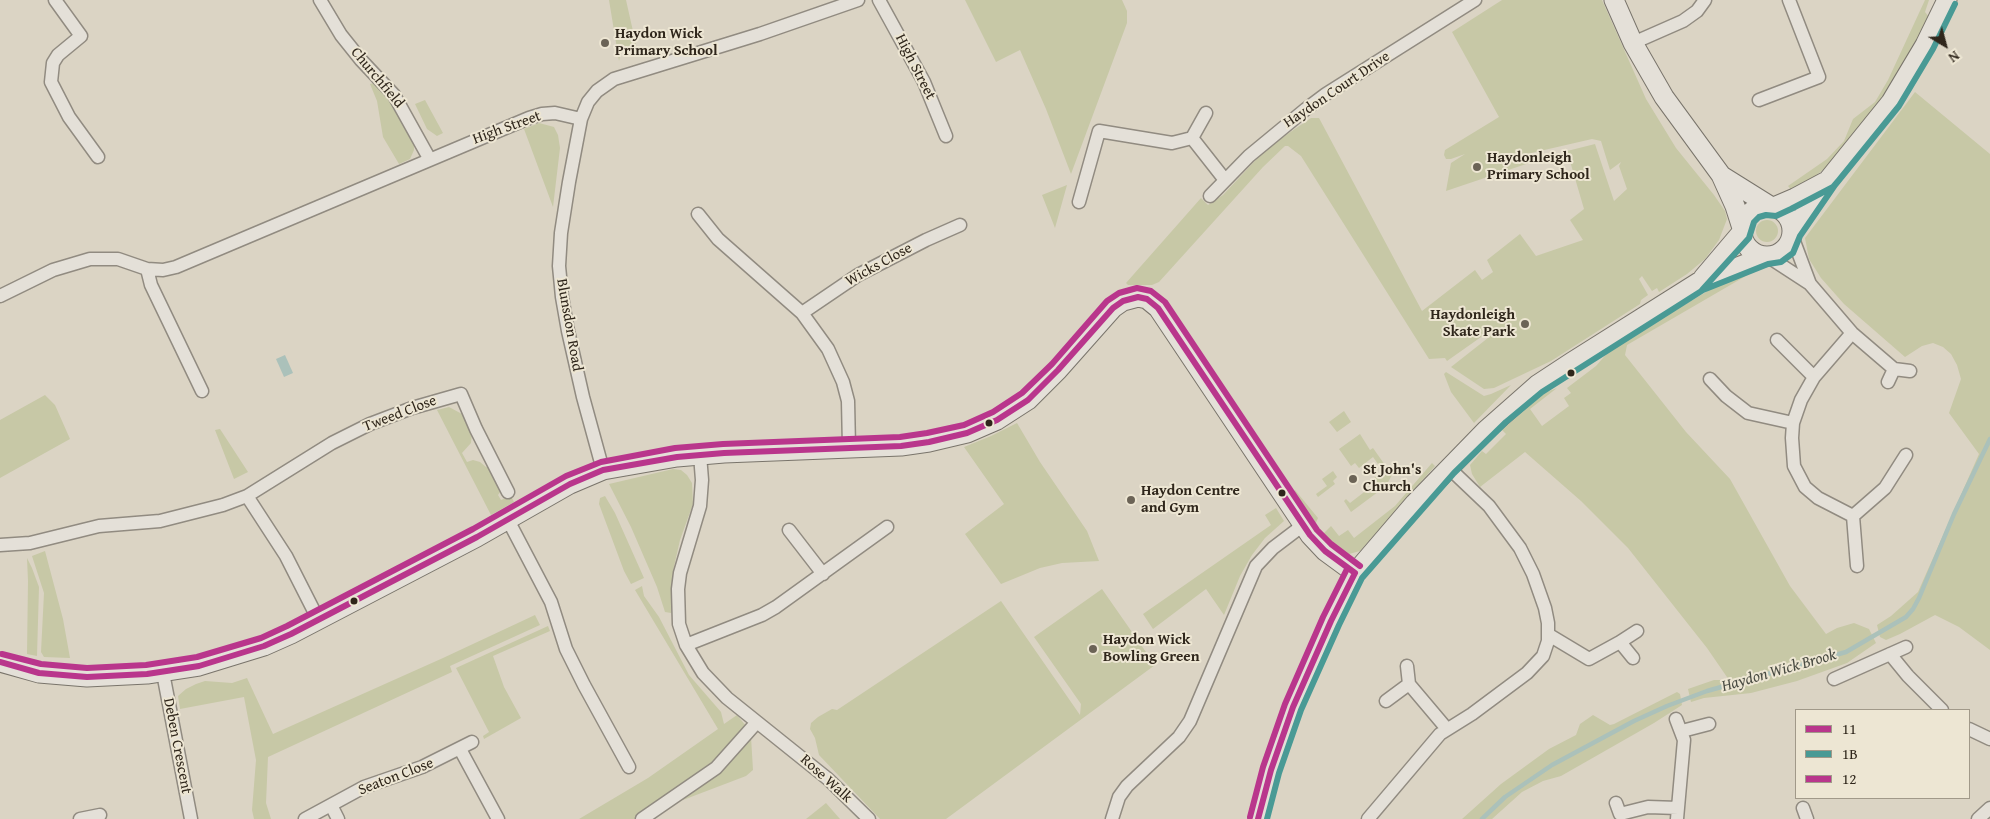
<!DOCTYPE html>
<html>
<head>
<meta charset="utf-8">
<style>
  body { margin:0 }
  #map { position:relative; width:1990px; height:819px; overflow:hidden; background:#dbd4c4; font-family:"Gentium Book Plus",serif }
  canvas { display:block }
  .legend { position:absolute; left:1795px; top:709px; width:175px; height:90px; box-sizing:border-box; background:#ede6d3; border:1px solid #a19989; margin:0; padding:6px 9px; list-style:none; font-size:15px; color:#2f261b }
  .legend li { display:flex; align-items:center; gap:10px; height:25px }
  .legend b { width:25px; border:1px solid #a19989 }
  .north { position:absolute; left:1920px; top:20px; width:50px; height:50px; -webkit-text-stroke:4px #ede6d3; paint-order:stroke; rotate:143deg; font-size:14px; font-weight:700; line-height:20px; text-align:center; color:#2f261b }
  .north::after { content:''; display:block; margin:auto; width:18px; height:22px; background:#2f261b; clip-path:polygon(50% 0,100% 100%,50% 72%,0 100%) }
</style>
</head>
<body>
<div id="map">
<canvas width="1990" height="819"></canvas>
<ul class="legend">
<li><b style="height:6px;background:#b9368c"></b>11</li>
<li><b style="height:6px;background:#499a95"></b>1B</li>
<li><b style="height:6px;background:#b9368c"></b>12</li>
</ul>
<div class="north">N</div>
</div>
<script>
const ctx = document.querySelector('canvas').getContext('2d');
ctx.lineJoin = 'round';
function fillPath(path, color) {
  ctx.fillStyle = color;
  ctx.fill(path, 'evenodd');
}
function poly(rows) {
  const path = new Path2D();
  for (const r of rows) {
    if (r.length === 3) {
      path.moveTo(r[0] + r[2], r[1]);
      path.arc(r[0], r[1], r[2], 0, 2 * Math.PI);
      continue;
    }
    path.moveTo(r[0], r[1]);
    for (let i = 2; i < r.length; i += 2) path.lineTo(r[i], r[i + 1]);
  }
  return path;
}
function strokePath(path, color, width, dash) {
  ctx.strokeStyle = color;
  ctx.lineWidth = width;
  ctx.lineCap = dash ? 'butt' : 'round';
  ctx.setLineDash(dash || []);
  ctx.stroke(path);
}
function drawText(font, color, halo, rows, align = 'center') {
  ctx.font = font + ' "Gentium Book Plus",serif';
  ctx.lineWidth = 4;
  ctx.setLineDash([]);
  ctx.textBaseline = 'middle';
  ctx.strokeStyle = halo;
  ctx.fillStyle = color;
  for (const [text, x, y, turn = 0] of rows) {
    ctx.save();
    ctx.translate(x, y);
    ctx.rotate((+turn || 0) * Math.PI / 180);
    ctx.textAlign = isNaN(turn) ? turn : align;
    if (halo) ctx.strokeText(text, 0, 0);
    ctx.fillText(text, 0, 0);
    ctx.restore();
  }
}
fillPath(poly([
  [609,0,626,0,637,49,621,52,619,61],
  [965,0,1122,0,1127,11,1127,23,1071,174,1046,109,1020,50,996,62],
  [1502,0,1602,0,1646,99,1676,148,1714,195,1725,211,1727,219,1719,240,1705,259,1687,274,1659,292,1657,288,1652,291,1642,276,1639,279,1648,295,1641,300,1640,304,1551,361,1494,388,1484,389,1451,367,1493,334,1491,330,1447,361,1445,358,1429,359,1301,156,1288,146,1285,146,1263,167,1159,282,1152,285,1128,285,1126,283,1201,198,1208,205,1223,195,1267,148,1311,118,1319,118,1422,311,1475,270,1482,280,1493,272,1487,260,1520,234,1536,256,1583,240,1570,220,1584,209,1567,151,1595,144,1614,201,1627,189,1619,166,1621,162,1610,170,1601,141,1592,139,1527,154,1532,162,1446,191,1451,163,1465,154,1451,159,1446,159,1444,155,1445,150,1499,117,1452,32],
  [1925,0,1929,0,1925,12,1929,17,1883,99,1829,165,1794,193,1788,186,1827,159,1844,141,1853,119,1875,102,1888,80],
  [374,83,389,96,414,137,414,150,410,159,399,164,383,137,377,101,370,84],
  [1915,92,1990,154,1990,650,1959,627,1935,615,1900,634,1886,640,1880,637,1877,625,1891,616,1918,592,1979,454,1949,413,1961,379,1957,365,1951,354,1943,347,1933,343,1922,346,1905,357,1844,304,1821,278,1809,259,1805,238],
  [425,100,443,133,437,136,427,129,415,104],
  [539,123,554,127,558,135,560,148,553,207,524,129],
  [1067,185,1055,228,1042,195],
  [1767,231,11],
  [1770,262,1627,345,1625,355,1686,432,1730,479,1790,586,1826,634,1837,628,1854,623,1869,629,1876,643,1847,663,1797,681,1751,693,1704,698,1691,702,1688,689,1714,680,1729,680,1707,648,1628,548,1581,501,1525,452,1480,487,1472,474,1470,465,1482,451,1486,454,1506,434,1502,430,1544,393,1557,388,1530,409,1542,426,1569,406,1564,398,1571,393,1567,388,1596,366,1609,351,1629,337,1744,270],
  [1446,372,1484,396,1491,394,1511,385,1474,423,1451,392,1444,374],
  [45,395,55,405,70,439,0,478,0,420],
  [449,407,462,414,472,433,471,443,462,453,467,462,473,460,480,462,486,467,491,465,501,485,501,491,498,495,501,500,511,496,514,502,491,515,437,410],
  [1344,411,1351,422,1337,432,1329,422],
  [1017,423,1040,462,1087,531,1099,561,1062,563,1040,568,1001,584,965,534,1004,504,964,447,991,436],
  [220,429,248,472,234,479,215,430],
  [1360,434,1370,450,1373,448,1392,475,1386,486,1351,512,1344,501,1346,499,1350,503,1372,486,1369,482,1383,471,1373,457,1359,468,1355,463,1351,466,1339,449],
  [1432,463,1435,466,1360,551,1349,554,1339,552,1321,536,1331,526,1339,536,1348,530,1354,538,1395,506],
  [673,469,681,470,687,475,692,483,693,504,680,540,673,571,671,613,665,612,657,587,631,527,609,484],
  [1333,471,1337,477,1333,481,1335,484,1318,497,1316,494,1327,486,1322,479],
  [1295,490,1318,518,1315,525,1313,525,1292,494],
  [605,496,615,513,644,578,631,584,624,571,599,504,600,498],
  [1276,508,1284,521,1265,538,1252,555,1240,576,1224,615,1206,589,1153,629,1143,614,1271,525,1265,515],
  [45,551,63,619,70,658,44,657,41,652,44,593,32,556],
  [27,558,32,568,39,587,37,656,27,654,28,581],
  [642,586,644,596,659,617,689,675,721,712,724,724,737,715,746,726,751,737,753,770,746,776,683,800,667,798,661,801,634,819,579,819,648,778,718,729,635,590],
  [1102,589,1155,665,946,819,880,819,819,755,815,738,810,729,811,723,818,717,832,709,837,710,1001,601,1080,715,1081,704,1034,637],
  [535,615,540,625,450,666,452,672,268,757,266,803,271,819,254,819,252,810,256,760,244,697,180,709,178,696,186,689,196,684,205,681,232,683,247,678,273,734,443,658],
  [548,626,550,631,493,656,504,687,521,718,484,739,483,736,489,732,456,668],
  [1677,692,1680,694,1682,705,1654,723,1561,776,1543,781,1522,792,1492,819,1462,819,1501,784,1549,749,1576,735,1580,724,1593,715,1610,725,1614,724],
  [826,803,840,819,806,819]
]), '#c7c8a6');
fillPath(poly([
  [285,355,293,373,284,377,276,359]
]), '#abc1ba');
strokePath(poly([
  [1482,819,1505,797,1552,765,1634,721,1667,706,1707,691,1846,652,1906,617,1913,609,1919,598,1954,514,1990,439]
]), '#abc1ba', 4.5);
const street = poly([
  [55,0,81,36,58,55,53,63,51,82,69,117,98,157],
  [320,0,341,35,361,60,394,95,429,158],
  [879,0,924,82,946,136],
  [1633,43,1683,21,1697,11,1705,0],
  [1759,100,1819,77,1789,0],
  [1192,138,1225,180],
  [1210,196,1249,156,1306,109,1326,94,1475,0],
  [1079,202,1099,131,1172,143,1192,138,1206,113],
  [698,214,718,239,802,313],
  [1792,236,1810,284,1852,333,1894,369],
  [1767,256,1810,284],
  [147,269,163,270,176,267,529,118,542,114,555,113,581,119],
  [0,296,53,270,90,259,118,259,147,269,151,285,202,391],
  [1852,333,1814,377,1801,400,1793,423,1792,438,1794,466,1805,487,1818,498,1853,516,1857,566],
  [1777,340,1814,377],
  [1710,379,1726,396,1748,413,1793,423],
  [1888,382,1894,369,1910,371],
  [849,447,848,401,843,382,828,349,802,313,858,275,926,240,960,225],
  [700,455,702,480,700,506,680,573,678,589,679,624,686,645,703,673,727,698,828,779,869,819],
  [603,470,583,397,568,331,562,297,559,266,561,233,569,182,581,119,588,102,597,91,614,79,760,34,858,0],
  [247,496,286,556,319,621],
  [1853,516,1885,488,1906,455],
  [508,520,551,602,566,649,584,685,629,767],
  [789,530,823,574],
  [0,545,30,543,99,526,160,521,223,505,247,496,332,443,370,424,412,408,461,394,476,429,508,492],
  [1549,635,1589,659,1620,642,1633,658],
  [1620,642,1637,631],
  [686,645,762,615,776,607,887,527],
  [1890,654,1908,676,1942,710],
  [1407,666,1409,684,1447,729],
  [163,673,191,819],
  [1834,679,1906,647],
  [1386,701,1409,684],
  [1676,719,1684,740,1677,819],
  [1969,729,1990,739],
  [1682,731,1709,724],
  [460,749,498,819],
  [1616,803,1620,814,1648,807,1678,808],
  [331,805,338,819],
  [1803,808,1807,819],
  [80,819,100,815],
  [305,819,364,787,422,767,472,742],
  [642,819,716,768,757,722],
  [1112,819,1119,797,1127,786,1179,737,1190,721,1256,566,1273,548,1302,526],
  [1368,819,1440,734,1472,714,1527,673,1543,656,1548,641,1548,623,1545,608,1533,574,1520,548,1489,506,1448,467],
  [1978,819,1990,808]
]);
const secondary = poly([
  [1614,0,1633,43,1664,97,1721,175,1735,206,1742,228],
  [1722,176,1770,206],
  [1767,231,25],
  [1774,207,1795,198,1825,182],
  [1792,232,1828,180,1891,102,1925,45,1947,0],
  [1703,278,1742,232],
  [0,662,39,673,87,677,147,674,199,666,264,646,291,634,477,537,570,484,603,470,677,457,724,453,901,446,929,442,967,433,997,420,1028,400,1058,370,1113,308,1123,301,1138,297,1147,299,1158,308,1310,535,1325,551,1355,573],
  [1258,819,1271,770,1293,707,1331,621,1355,573,1415,503,1486,430,1537,385,1572,362,1699,282,1766,256]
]);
strokePath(street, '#918b81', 15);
strokePath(secondary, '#79746b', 21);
strokePath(street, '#e4e0d8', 12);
strokePath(secondary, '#e4e0d8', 19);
strokePath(poly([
  [0,662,39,673,87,677,147,674,199,666,264,646,291,634,477,537,570,484,603,470,677,457,724,453,901,446,929,442,967,433,997,420,1028,400,1058,370,1113,308,1123,301,1138,297,1147,299,1158,308,1310,535,1325,551,1355,573],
  [1258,819,1271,770,1293,707,1331,621,1355,573]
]), '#b9368c', 6);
strokePath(poly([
  [1702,290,1749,238,1754,222,1759,217,1766,215,1776,216,1791,209,1833,187,1839,180],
  [1267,819,1279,773,1301,710,1339,625,1362,578,1454,473,1506,422,1542,392,1703,290,1768,264,1781,262,1793,253,1800,236,1835,185,1899,106,1933,49,1955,4]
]), '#499a95', 6);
strokePath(poly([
  [2,654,41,664,87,668,146,665,197,657,261,638,287,626,473,529,566,476,601,462,675,448,723,444,900,437,927,433,964,425,993,412,1022,393,1052,364,1107,301,1119,293,1137,288,1151,291,1165,302,1317,530,1331,544,1360,566],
  [1250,817,1263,767,1285,704,1323,617,1347,569]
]), '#b9368c', 6);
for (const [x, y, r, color] of [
  [605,43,5,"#6b6356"],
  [1477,167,5,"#6b6356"],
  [1525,324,5,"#6b6356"],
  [1571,373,4.5,"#2f261b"],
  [989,423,4.5,"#2f261b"],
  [1353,479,5,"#6b6356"],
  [1282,493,4.5,"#2f261b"],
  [1131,500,5,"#6b6356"],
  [354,601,4.5,"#2f261b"],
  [1093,649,5,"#6b6356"]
]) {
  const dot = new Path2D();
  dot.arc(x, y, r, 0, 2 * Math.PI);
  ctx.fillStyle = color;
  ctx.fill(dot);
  strokePath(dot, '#ede6d3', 2);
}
drawText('bold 15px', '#2f261b', '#ede6d3', [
  ["Haydon Wick",615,34],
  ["Primary School",615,51],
  ["Haydonleigh",1487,158],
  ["Primary School",1487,175],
  ["Haydonleigh",1515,315,"right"],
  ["Skate Park",1515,332,"right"],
  ["St John's",1363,470],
  ["Church",1363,487],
  ["Haydon Centre",1141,491],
  ["and Gym",1141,508],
  ["Haydon Wick",1103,640],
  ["Bowling Green",1103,657]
], 'left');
drawText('15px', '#2f261b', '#ede6d3', [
  ["High Street",915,67,63],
  ["Churchfield",377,78,50],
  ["Haydon Court Drive",1337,90,-34],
  ["High Street",507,128,-20],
  ["Wicks Close",879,265,-29],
  ["Blunsdon Road",569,325,80],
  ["Tweed Close",400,414,-21],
  ["Deben Crescent",177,746,79],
  ["Seaton Close",396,777,-21],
  ["Rose Walk",826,779,42]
]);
drawText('italic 16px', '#494b42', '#ede6d3', [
  ["Haydon Wick Brook",1779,671,-16]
]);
</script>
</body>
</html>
